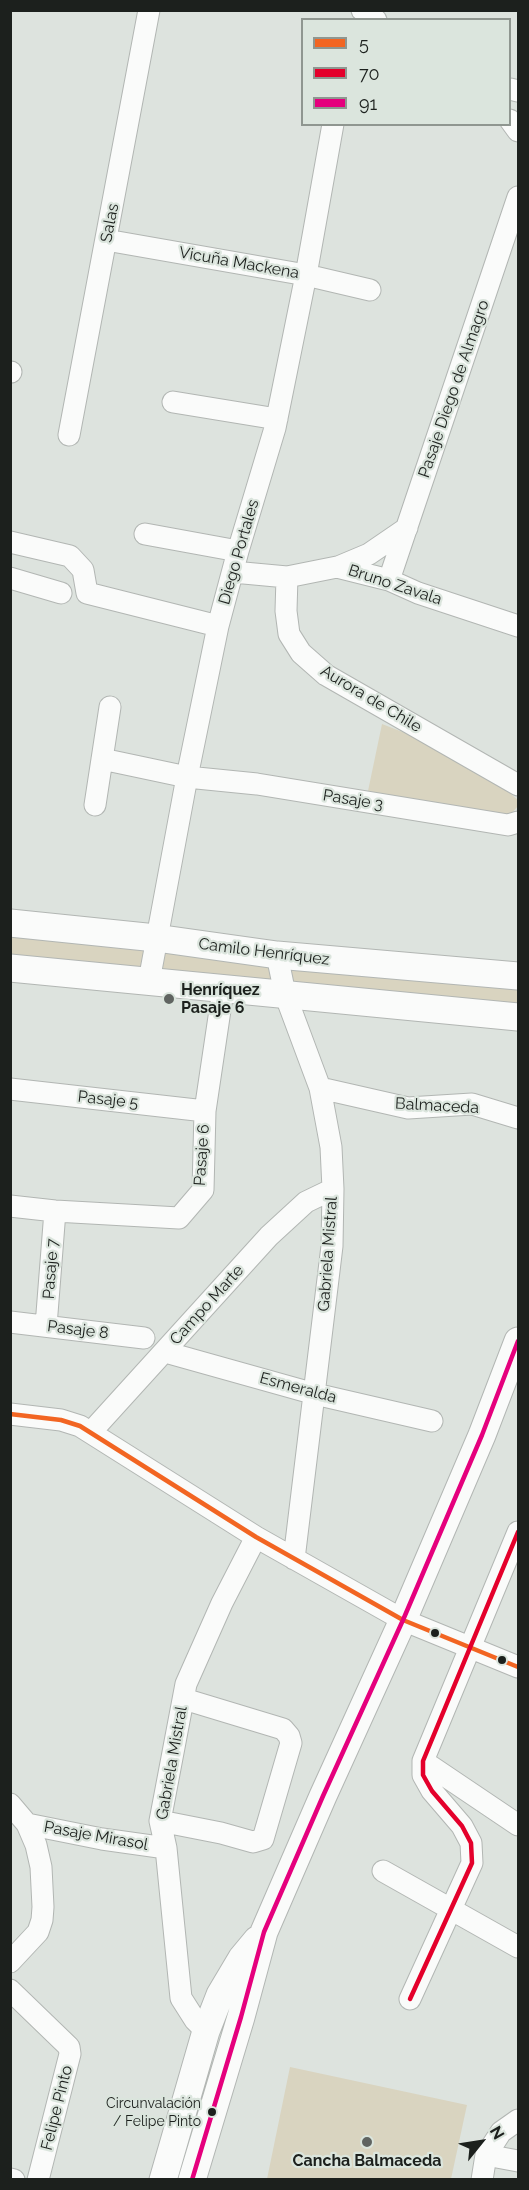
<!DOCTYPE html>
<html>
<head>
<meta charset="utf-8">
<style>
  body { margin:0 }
  #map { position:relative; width:529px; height:2190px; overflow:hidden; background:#dde3de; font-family:Raleway,sans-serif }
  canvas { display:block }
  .frame { position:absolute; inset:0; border:12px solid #1c201d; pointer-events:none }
  .legend { position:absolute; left:301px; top:18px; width:210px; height:108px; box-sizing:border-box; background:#dbe5dd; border:2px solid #8f9690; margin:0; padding:8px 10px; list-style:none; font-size:18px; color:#1c201d }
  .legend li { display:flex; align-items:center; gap:12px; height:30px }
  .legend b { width:30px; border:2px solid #8f9690 }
  .north { position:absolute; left:451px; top:2112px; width:60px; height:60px; -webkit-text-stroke:4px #dbe5dd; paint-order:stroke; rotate:60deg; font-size:16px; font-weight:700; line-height:24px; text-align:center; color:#1c201d }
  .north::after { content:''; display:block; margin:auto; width:21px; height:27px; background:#1c201d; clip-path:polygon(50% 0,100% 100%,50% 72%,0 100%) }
</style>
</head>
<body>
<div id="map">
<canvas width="529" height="2190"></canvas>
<div class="frame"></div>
<ul class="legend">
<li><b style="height:8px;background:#f26522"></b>5</li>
<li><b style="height:8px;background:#e4002b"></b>70</li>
<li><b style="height:8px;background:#e5007d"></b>91</li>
</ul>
<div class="north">N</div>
</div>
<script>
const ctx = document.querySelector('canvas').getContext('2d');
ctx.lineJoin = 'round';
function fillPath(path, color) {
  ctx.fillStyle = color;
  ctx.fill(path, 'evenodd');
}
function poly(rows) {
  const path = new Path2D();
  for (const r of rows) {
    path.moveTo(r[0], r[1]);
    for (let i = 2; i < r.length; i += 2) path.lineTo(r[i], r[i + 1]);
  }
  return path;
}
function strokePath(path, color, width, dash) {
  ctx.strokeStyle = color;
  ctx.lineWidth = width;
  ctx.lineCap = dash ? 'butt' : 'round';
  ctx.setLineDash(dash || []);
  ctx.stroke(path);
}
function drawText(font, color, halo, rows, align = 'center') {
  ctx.font = font + ' Raleway,sans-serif';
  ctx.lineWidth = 4.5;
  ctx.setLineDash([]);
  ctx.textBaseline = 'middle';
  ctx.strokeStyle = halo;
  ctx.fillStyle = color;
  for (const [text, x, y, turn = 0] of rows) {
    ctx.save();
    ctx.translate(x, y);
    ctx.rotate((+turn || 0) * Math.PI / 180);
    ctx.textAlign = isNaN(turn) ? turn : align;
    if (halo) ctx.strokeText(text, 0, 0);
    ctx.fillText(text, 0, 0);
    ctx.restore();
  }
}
fillPath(poly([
  [382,724,421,739,494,780,518,800,518,806,502,824,368,791],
  [11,932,270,960,274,986,11,954],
  [282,960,518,980,518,1012,291,989],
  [290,2067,467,2105,451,2179,267,2179]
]), '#d9d4c0');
const minor = poly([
  [362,10,376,20],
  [510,89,518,91],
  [510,120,518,131],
  [106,240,306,275,370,290],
  [10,372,11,372],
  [173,402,277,419],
  [69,435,149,10],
  [145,534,238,551],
  [10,542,70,556,83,570,87,593,218,626],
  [338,567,369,554,407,528],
  [233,572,287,577,337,567,389,580,418,593,518,626],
  [287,577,286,611,289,634,301,653,326,675,518,785],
  [10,578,61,593],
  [389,580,518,197],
  [102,759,187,777,257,784,508,825,518,822],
  [95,805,110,707],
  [277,955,285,994,320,1088,331,1147,333,1189,332,1246,294,1559],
  [149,981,187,777,218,626,238,551,275,428,306,275,333,124],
  [320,1088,408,1108,472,1104,518,1118],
  [10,1089,205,1111],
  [10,1206,55,1211,179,1218,203,1190,205,1111,223,990],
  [10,1322,144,1338],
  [46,1326,55,1211],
  [165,1352,315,1394,432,1421],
  [10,1414,61,1420,80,1426,256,1537,403,1620,518,1667],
  [91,1432,269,1236,306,1202,333,1189],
  [423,1761,518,1825],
  [10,1804,27,1824,36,1845,41,1867,43,1907,42,1920,38,1932,10,1962],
  [160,1821,221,1833,253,1842,263,1839,291,1743,289,1736,283,1729,184,1699],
  [27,1824,102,1839,166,1848],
  [383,1871,518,1947],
  [10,1990,69,2047,70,2054,38,2180],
  [410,1999,472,1863,471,1843,462,1826,432,1791,423,1775,423,1761,518,1532],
  [206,2031,195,2020,181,1998,166,1848,160,1821,186,1684,222,1603,256,1537],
  [486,2155,518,2161],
  [10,2179,14,2180],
  [482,2180,486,2155,501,2132,518,2120]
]);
const major = poly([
  [10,923,156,938,277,955,518,976],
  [10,968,518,1017],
  [163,2180,206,2031,220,1995,242,1958,257,1940],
  [192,2180,241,2017,264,1932,323,1796,403,1620,482,1435,518,1341]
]);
strokePath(minor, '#b2b6b3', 23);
strokePath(major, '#b2b6b3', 29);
strokePath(minor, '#fafbfa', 21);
strokePath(major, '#fafbfa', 27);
strokePath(poly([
  [10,1414,61,1420,80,1426,256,1537,403,1620,518,1667]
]), '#f26522', 4.5);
strokePath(poly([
  [410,1999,472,1863,471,1843,462,1826,432,1791,423,1775,423,1761,518,1532]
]), '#e4002b', 4.5);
strokePath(poly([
  [192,2180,241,2017,264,1932,323,1796,403,1620,482,1435,518,1341]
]), '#e5007d', 4.5);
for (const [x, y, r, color] of [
  [169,999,6,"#606461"],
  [435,1633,5,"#1c201d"],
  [502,1660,5,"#1c201d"],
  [212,2112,5,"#1c201d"],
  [367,2142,6,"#606461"]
]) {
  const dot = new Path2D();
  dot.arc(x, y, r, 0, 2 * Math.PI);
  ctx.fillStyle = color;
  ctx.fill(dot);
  strokePath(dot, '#dbe5dd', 2);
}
drawText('14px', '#1c201d', '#dbe5dd', [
  ["Circunvalación",201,2104],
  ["/ Felipe Pinto",201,2122]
], 'right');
drawText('16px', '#1c201d', '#dbe5dd', [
  ["Salas",110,223,-79],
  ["Vicuña Mackena",239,263,10],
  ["Pasaje Diego de Almagro",454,389,-71],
  ["Diego Portales",239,552,-74],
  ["Bruno Zavala",395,585,18],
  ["Aurora de Chile",371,699,31],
  ["Pasaje 3",353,800,9],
  ["Camilo Henríquez",264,952,7],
  ["Pasaje 5",108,1100,6],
  ["Balmaceda",437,1106,3],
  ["Pasaje 6",202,1155,-86],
  ["Gabriela Mistral",328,1254,-86],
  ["Pasaje 7",51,1269,-86],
  ["Campo Marte",207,1305,-48],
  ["Pasaje 8",78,1330,7],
  ["Esmeralda",298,1388,15],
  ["Gabriela Mistral",172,1763,-80],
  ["Pasaje Mirasol",96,1836,10],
  ["Felipe Pinto",57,2108,-76]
]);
drawText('bold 16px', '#1c201d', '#dbe5dd', [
  ["Henríquez",181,990],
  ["Pasaje 6",181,1008],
  ["Cancha Balmaceda",367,2161,"center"]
], 'left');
</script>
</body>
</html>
